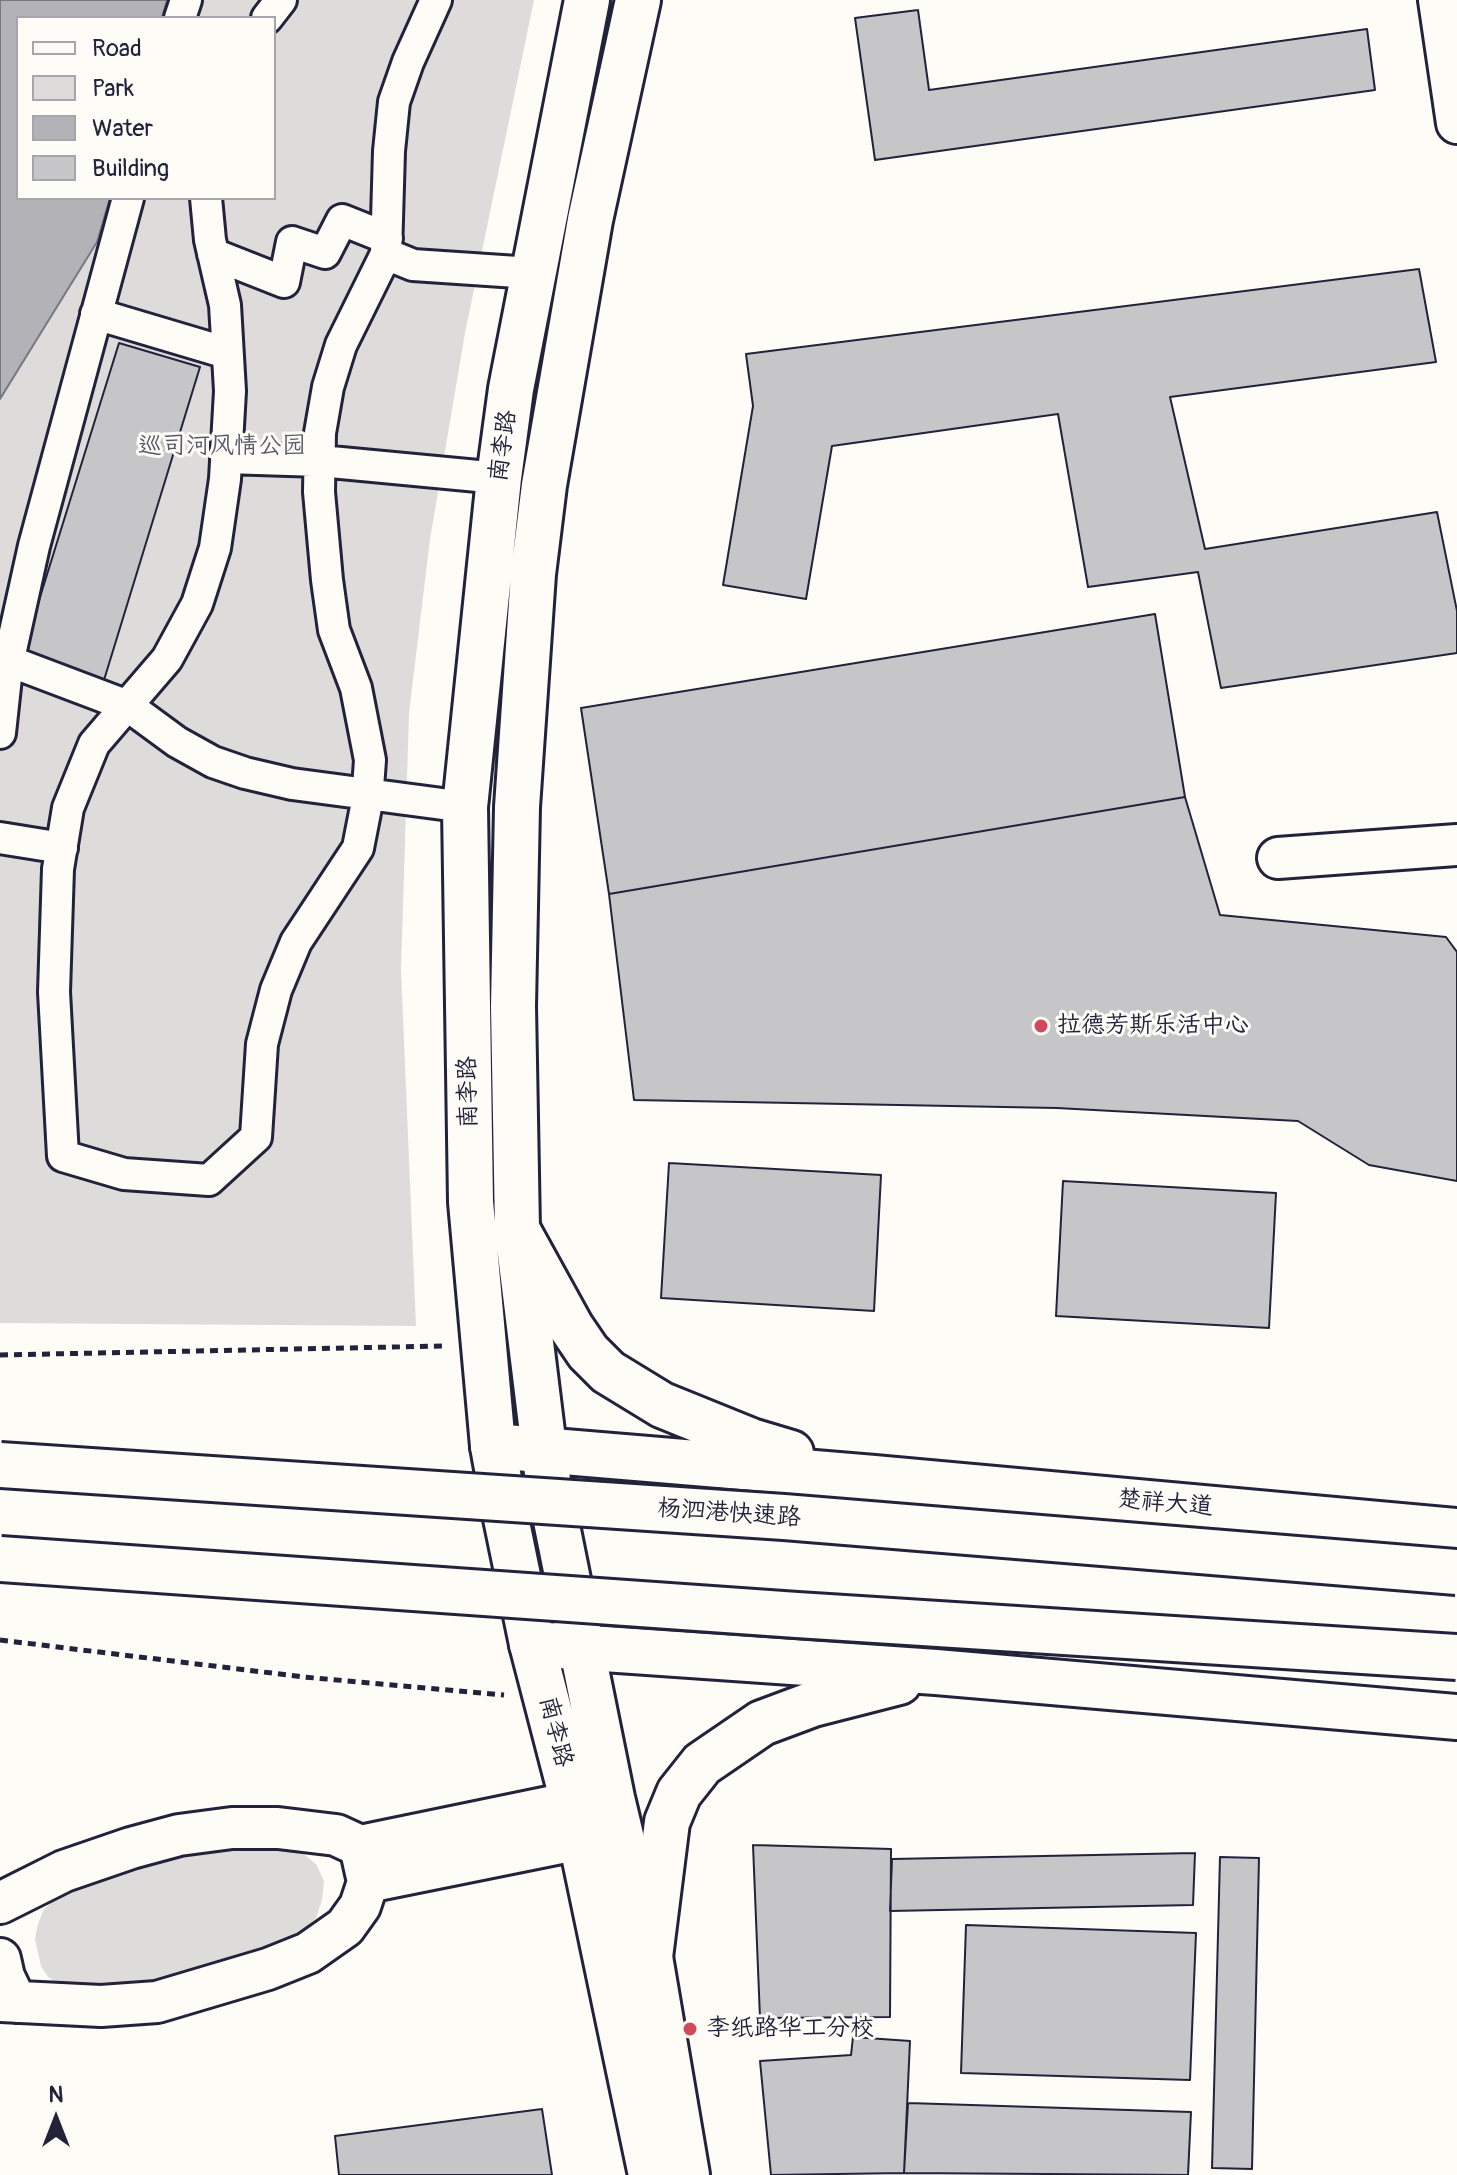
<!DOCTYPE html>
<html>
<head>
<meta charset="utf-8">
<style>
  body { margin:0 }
  #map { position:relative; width:1457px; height:2175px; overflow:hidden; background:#fdfcf7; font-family:Pangolin,sans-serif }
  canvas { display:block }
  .legend { position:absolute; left:16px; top:16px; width:260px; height:184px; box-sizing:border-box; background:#fdfcf7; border:2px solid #a5a5ac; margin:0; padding:10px 14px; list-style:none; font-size:24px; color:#22223b }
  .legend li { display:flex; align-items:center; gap:16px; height:40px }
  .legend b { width:40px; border:2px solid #a5a5ac }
  .north { position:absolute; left:16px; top:2079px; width:80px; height:80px; -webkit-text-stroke:6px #fdfcf7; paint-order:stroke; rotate:0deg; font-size:22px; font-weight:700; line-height:32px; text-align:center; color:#22223b }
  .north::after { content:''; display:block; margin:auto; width:28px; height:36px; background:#22223b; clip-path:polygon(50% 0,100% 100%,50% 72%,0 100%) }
</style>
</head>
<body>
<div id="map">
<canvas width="1457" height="2175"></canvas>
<ul class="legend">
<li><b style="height:10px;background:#fdfcf7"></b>Road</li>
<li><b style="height:22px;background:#dddcdb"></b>Park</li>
<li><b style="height:22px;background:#b2b2b7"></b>Water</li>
<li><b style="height:22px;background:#c6c6c8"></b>Building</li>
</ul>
<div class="north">N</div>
</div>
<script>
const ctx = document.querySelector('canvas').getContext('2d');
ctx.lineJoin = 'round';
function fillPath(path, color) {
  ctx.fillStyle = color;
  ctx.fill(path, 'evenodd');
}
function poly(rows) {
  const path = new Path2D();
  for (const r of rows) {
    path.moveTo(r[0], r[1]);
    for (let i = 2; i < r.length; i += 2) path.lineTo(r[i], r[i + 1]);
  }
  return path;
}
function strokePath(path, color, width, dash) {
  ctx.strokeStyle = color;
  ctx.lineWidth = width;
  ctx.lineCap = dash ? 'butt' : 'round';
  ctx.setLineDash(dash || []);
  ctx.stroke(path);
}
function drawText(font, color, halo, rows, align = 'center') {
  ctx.font = font + ' Pangolin,"LXGW WenKai TC",sans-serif';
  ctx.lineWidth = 6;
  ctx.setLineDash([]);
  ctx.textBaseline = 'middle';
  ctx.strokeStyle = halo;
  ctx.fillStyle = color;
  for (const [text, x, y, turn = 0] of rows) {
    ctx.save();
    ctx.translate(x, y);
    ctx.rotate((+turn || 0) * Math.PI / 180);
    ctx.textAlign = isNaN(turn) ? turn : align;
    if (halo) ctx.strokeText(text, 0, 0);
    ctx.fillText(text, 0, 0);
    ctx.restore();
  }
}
fillPath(poly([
  [186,0,534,0,465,333,430,539,409,713,401,970,416,1326,0,1323,0,395,99,198,274,198,274,18,180,18],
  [246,1843,296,1848,316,1864,324,1881,322,1900,316,1918,303,1931,291,1938,179,1975,111,1988,63,1986,48,1977,41,1966,35,1939,38,1924,44,1909,65,1891,154,1861]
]), '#dddcdb');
const water = poly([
  [0,0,167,0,162,18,18,18,18,198,110,198,97,242,0,399,0,0]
]);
fillPath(water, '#b2b2b7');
strokePath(water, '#787885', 2);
const building = poly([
  [918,10,929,90,1367,29,1375,90,875,160,855,18,918,10],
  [1419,269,1436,362,1170,397,1205,549,1437,512,1457,611,1457,653,1221,688,1198,572,1088,587,1058,414,832,446,806,599,723,585,753,406,746,354,1419,269],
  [119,343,200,367,104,680,22,655,119,343],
  [1155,614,1185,797,609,894,581,708,1155,614],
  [1185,797,1220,915,1446,937,1457,952,1457,1181,1369,1165,1298,1121,1057,1108,634,1100,609,894,1185,797],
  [669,1163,881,1175,874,1311,661,1298,669,1163],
  [1063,1181,1276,1193,1269,1328,1056,1316,1063,1181],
  [753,1845,891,1849,890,2017,760,2018,753,1845],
  [1195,1853,1193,1905,890,1911,892,1859,1195,1853],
  [1220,1857,1259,1858,1252,2169,1212,2168,1220,1857],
  [966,1925,1196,1933,1190,2080,961,2073,966,1925],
  [853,2037,910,2041,904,2173,771,2175,760,2061,851,2055,853,2037],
  [908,2103,1191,2112,1188,2175,904,2173,908,2103],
  [542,2109,552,2175,339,2175,335,2136,542,2109]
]);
fillPath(building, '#c6c6c8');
strokePath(building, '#22223b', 2);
const pedestrian = poly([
  [180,18,186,0],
  [267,18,281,0],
  [206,198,210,240,225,305,230,391,225,479,215,548,197,604,167,659,94,744,68,808,58,869,54,992,63,1156,124,1174,209,1180,256,1137,262,1044,276,990,296,942,358,848,367,802,370,760,356,688,334,630,327,580,319,492,320,433,328,387,341,345,386,254,389,151,394,102,408,62,436,0],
  [213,254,284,282,292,242,325,253,342,220,387,238],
  [386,254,413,265,532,273],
  [96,314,227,353],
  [226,458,320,461,499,478],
  [9,661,128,706,177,742,213,762,245,773,292,784,465,807],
  [0,733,7,668,34,546,128,198],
  [0,838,62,848]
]);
const minor = poly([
  [1439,0,1457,123],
  [1278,858,1457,845],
  [368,1882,581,1839],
  [0,1903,64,1871,131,1848,179,1835,232,1828,278,1828,336,1835,360,1846,573,1802],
  [0,1959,4,1977,16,2002],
  [0,2001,101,2006,157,2002,268,1969,308,1953,345,1927,360,1906,368,1882,360,1846]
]);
const secondary = poly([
  [587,0,511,389,499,478,465,807,471,1202,493,1446,506,1518,532,1644,573,1802,651,2175],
  [638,0,590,220,544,485,533,574,517,807,513,1006,517,1229,548,1481,612,1798,650,1957,687,2175]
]);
const trunk = poly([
  [517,1229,571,1327,588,1352,608,1372,662,1405,751,1441,791,1453],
  [493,1446,874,1478,1457,1531],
  [532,1644,936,1672,1457,1717],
  [650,1957,667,1822,679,1793,702,1764,762,1723,813,1704,899,1682]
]);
strokePath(pedestrian, '#22223b', 36);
strokePath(minor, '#22223b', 46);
strokePath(secondary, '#22223b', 50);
strokePath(trunk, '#22223b', 50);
strokePath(poly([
  [0,1355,443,1346],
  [0,1640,304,1677,504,1695]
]), '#22223b', 5, [8, 6]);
strokePath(pedestrian, '#fdfcf7', 30);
strokePath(minor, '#fdfcf7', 40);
strokePath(secondary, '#fdfcf7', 44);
strokePath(trunk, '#fdfcf7', 44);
const trunkBridge = poly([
  [0,1465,784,1517,1457,1572],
  [0,1559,797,1615,1457,1657]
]);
strokePath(trunkBridge, '#22223b', 50, []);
strokePath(trunkBridge, '#fdfcf7', 44);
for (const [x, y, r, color] of [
  [1041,1026,8,"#d1495b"],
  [690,2029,8,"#d1495b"]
]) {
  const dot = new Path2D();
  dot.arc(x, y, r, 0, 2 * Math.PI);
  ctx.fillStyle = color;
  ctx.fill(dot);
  strokePath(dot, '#fdfcf7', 3);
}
drawText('24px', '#22223b', '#fdfcf7', [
  ["南李路",504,446,-82],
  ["南李路",469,1092,-91],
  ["楚祥大道",1165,1504,5],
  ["杨泗港快速路",729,1514,4],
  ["南李路",555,1732,76]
]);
drawText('24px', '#5a5a6b', '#fdfcf7', [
  ["巡司河风情公园",222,447]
]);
drawText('24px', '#22223b', '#fdfcf7', [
  ["拉德芳斯乐活中心",1057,1026],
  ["李纸路华工分校",706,2029]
], 'left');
</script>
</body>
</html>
